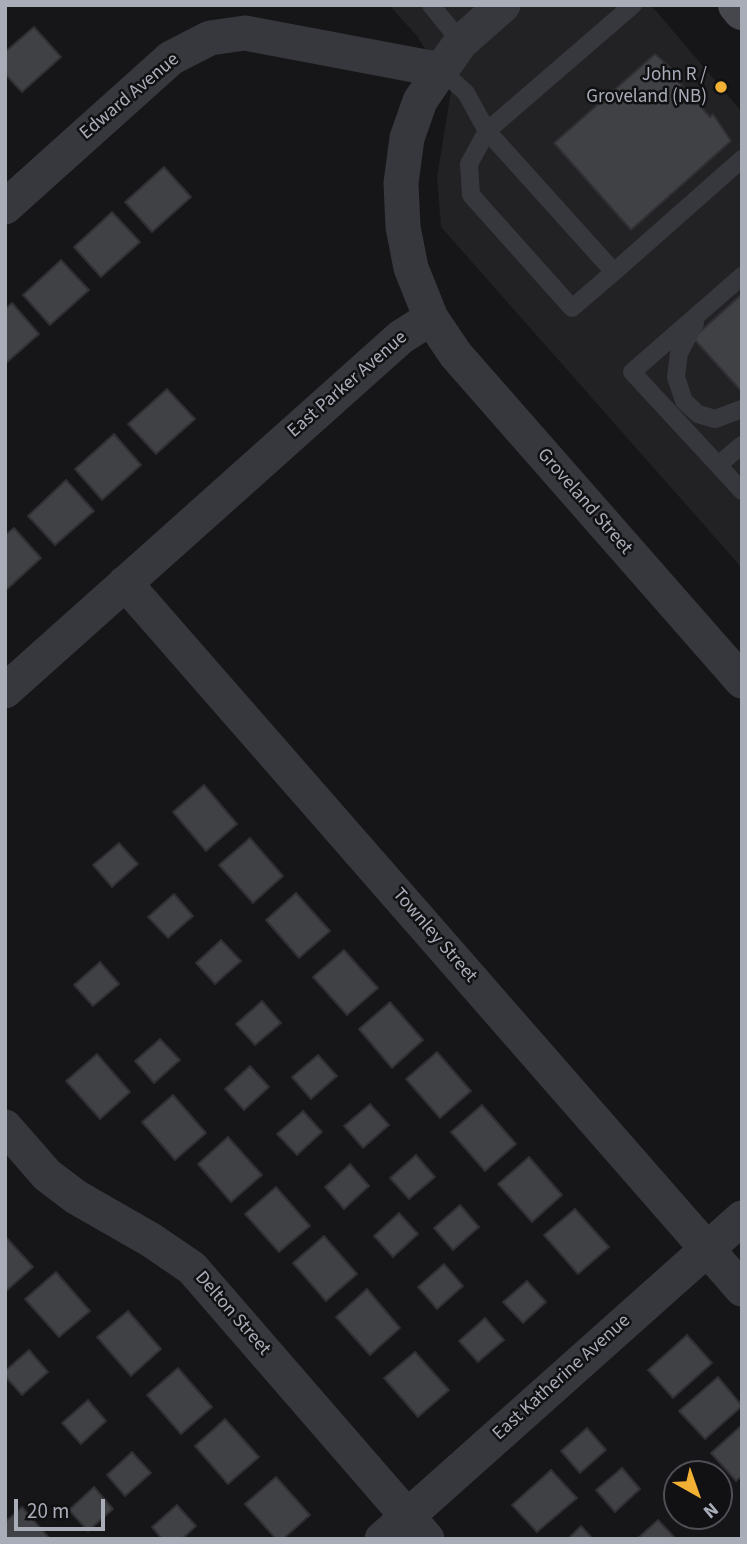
<!DOCTYPE html>
<html>
<head>
<meta charset="utf-8">
<style>
  body { margin:0 }
  #map { position:relative; width:747px; height:1544px; overflow:hidden; background:#161618; font-family:"Source Sans 3",sans-serif }
  canvas { display:block }
  .frame { position:absolute; inset:0; border:7px solid #a8adb8; pointer-events:none }
  .north { position:absolute; left:663px; top:1460px; width:70px; height:70px; box-sizing:border-box; background:#111113; border:2px solid #4d4f55; border-radius:50%; rotate:140deg; font-size:19px; font-weight:700; line-height:28px; text-align:center; color:#a8adb8 }
  .north::after { content:''; display:block; margin:auto; width:24px; height:32px; background:#f2b134; clip-path:polygon(50% 0,100% 100%,50% 72%,0 100%) }
  .scale { position:absolute; left:14px; top:1499px; width:91px; height:32px; box-sizing:border-box; border:4px solid #a8adb8; border-top:0; padding-left:9px; font-size:21px; line-height:24px; white-space:nowrap; color:#a8adb8; -webkit-text-stroke:5px #111113; paint-order:stroke }
</style>
</head>
<body>
<div id="map">
<canvas width="747" height="1544"></canvas>
<div class="frame"></div>
<div class="north">N</div>
<div class="scale">20 m</div>
</div>
<script>
const ctx = document.querySelector('canvas').getContext('2d');
ctx.lineJoin = 'round';
function fillPath(path, color) {
  ctx.fillStyle = color;
  ctx.fill(path, 'evenodd');
}
function poly(rows) {
  const path = new Path2D();
  for (const r of rows) {
    path.moveTo(r[0], r[1]);
    for (let i = 2; i < r.length; i += 2) path.lineTo(r[i], r[i + 1]);
  }
  return path;
}
function strokePath(path, color, width, dash) {
  ctx.strokeStyle = color;
  ctx.lineWidth = width;
  ctx.lineCap = dash ? 'butt' : 'round';
  ctx.setLineDash(dash || []);
  ctx.stroke(path);
}
function drawText(font, color, halo, rows, align = 'center') {
  ctx.font = font + ' "Source Sans 3",sans-serif';
  ctx.lineWidth = 5;
  ctx.setLineDash([]);
  ctx.textBaseline = 'middle';
  ctx.strokeStyle = halo;
  ctx.fillStyle = color;
  for (const [text, x, y, turn = 0] of rows) {
    ctx.save();
    ctx.translate(x, y);
    ctx.rotate((+turn || 0) * Math.PI / 180);
    ctx.textAlign = isNaN(turn) ? turn : align;
    if (halo) ctx.strokeText(text, 0, 0);
    ctx.fillText(text, 0, 0);
    ctx.restore();
  }
}
fillPath(poly([
  [389,5,651,5,742,112,742,568,441,227,437,177,451,91,417,36]
]), '#222225');
const building = poly([
  [34,27,61,57,22,92,5,74,5,52,34,27],
  [655,54,680,76,676,79,710,117,713,114,731,141,631,230,554,143,655,54],
  [164,167,191,197,152,232,125,202,164,167],
  [112,212,140,242,101,277,74,247,112,212],
  [61,260,89,290,50,325,23,295,61,260],
  [742,294,742,392,693,338,742,294],
  [12,303,39,334,5,364,5,309,12,303],
  [167,389,195,419,156,454,128,424,167,389],
  [114,434,141,465,102,500,75,469,114,434],
  [66,480,94,511,55,545,28,516,66,480],
  [14,528,41,558,5,591,5,535,14,528],
  [204,785,237,824,206,851,173,812,204,785],
  [250,838,283,876,253,903,219,865,250,838],
  [119,843,138,864,112,887,93,865,119,843],
  [296,893,330,931,299,958,266,920,296,893],
  [174,894,193,916,168,938,148,917,174,894],
  [221,940,241,961,215,984,196,963,221,940],
  [344,950,378,988,347,1015,313,977,344,950],
  [100,962,119,984,93,1006,74,985,100,962],
  [262,1001,281,1023,255,1045,236,1024,262,1001],
  [390,1002,423,1040,392,1068,359,1029,390,1002],
  [160,1039,180,1060,154,1083,135,1061,160,1039],
  [437,1052,471,1091,440,1118,406,1079,437,1052],
  [97,1054,130,1092,100,1119,66,1081,97,1054],
  [318,1055,337,1076,311,1099,292,1077,318,1055],
  [250,1066,269,1087,244,1110,225,1089,250,1066],
  [173,1095,206,1133,175,1160,142,1122,173,1095],
  [370,1104,389,1125,363,1148,344,1126,370,1104],
  [482,1105,516,1144,485,1171,451,1132,482,1105],
  [303,1111,322,1132,297,1155,277,1134,303,1111],
  [228,1137,262,1175,231,1202,198,1164,228,1137],
  [416,1155,435,1177,409,1199,390,1178,416,1155],
  [529,1157,562,1195,532,1222,498,1184,529,1157],
  [350,1164,369,1186,344,1209,325,1187,350,1164],
  [276,1187,310,1226,279,1252,245,1214,276,1187],
  [460,1205,479,1227,453,1250,434,1228,460,1205],
  [575,1209,609,1247,578,1274,544,1235,575,1209],
  [399,1213,418,1234,393,1257,374,1236,399,1213],
  [5,1236,33,1267,5,1292,5,1236],
  [324,1236,357,1274,326,1301,293,1263,324,1236],
  [444,1264,463,1286,437,1309,418,1287,444,1264],
  [56,1272,90,1311,59,1337,25,1299,56,1272],
  [527,1281,546,1302,523,1323,503,1302,527,1281],
  [367,1289,400,1328,370,1355,336,1317,367,1289],
  [128,1311,161,1349,131,1376,97,1337,128,1311],
  [485,1318,504,1340,478,1362,459,1341,485,1318],
  [687,1335,712,1363,673,1398,648,1370,687,1335],
  [29,1350,48,1372,22,1395,5,1376,5,1371,29,1350],
  [415,1352,449,1390,418,1417,384,1378,415,1352],
  [178,1368,212,1407,181,1434,147,1395,178,1368],
  [718,1377,742,1406,705,1439,679,1411,718,1377],
  [88,1400,106,1421,81,1444,62,1423,88,1400],
  [225,1419,259,1457,228,1484,195,1446,225,1419],
  [742,1425,742,1476,736,1481,711,1453,742,1425],
  [587,1428,606,1450,580,1473,561,1451,587,1428],
  [132,1452,151,1473,125,1496,107,1475,132,1452],
  [622,1468,640,1489,615,1512,596,1490,622,1468],
  [551,1470,577,1498,537,1532,512,1505,551,1470],
  [276,1477,310,1515,283,1539,276,1539,245,1504,276,1477],
  [94,1487,113,1509,88,1531,69,1510,94,1487],
  [177,1505,196,1526,182,1539,162,1539,152,1527,177,1505],
  [22,1507,50,1539,5,1539,5,1522,22,1507],
  [658,1520,676,1539,637,1539,658,1520],
  [581,1526,593,1539,568,1539,581,1526]
]);
fillPath(building, '#404145');
strokePath(building, '#303034', 2);
strokePath(poly([
  [431,5,461,42],
  [441,70,466,93,487,131,614,272,742,159],
  [614,272,572,308,471,195,469,164,487,131,633,5],
  [742,276,632,372,742,491],
  [695,323,679,353,676,377,684,401,698,414,715,419,742,409],
  [718,465,742,445]
]), '#37383d', 18);
strokePath(poly([
  [503,5,461,42,441,70,420,101,407,138,401,183,403,227,411,268,431,318,456,355,742,681],
  [5,207,171,58,210,38,245,33,441,70],
  [125,583,742,1289],
  [5,691,401,337,431,318],
  [5,1127,47,1175,76,1197,151,1240,192,1268,427,1539],
  [382,1539,742,1218]
]), '#37383d', 35);
strokePath(poly([
  [737,5,742,11]
]), '#45474d', 38);
for (const [x, y, r, color] of [
  [721,87,7,"#f2b134"]
]) {
  const dot = new Path2D();
  dot.arc(x, y, r, 0, 2 * Math.PI);
  ctx.fillStyle = color;
  ctx.fill(dot);
  strokePath(dot, '#111113', 2.5);
}
drawText('19px', '#a8adb8', '#111113', [
  ["John R /",707,76],
  ["Groveland (NB)",707,98]
], 'right');
drawText('19px', '#a8adb8', '#111113', [
  ["Edward Avenue",130,97,-40],
  ["East Parker Avenue",348,385,-41],
  ["Groveland Street",584,502,49],
  ["Townley Street",434,936,49],
  ["Delton Street",232,1314,49],
  ["East Katherine Avenue",562,1378,-42]
]);
</script>
</body>
</html>
